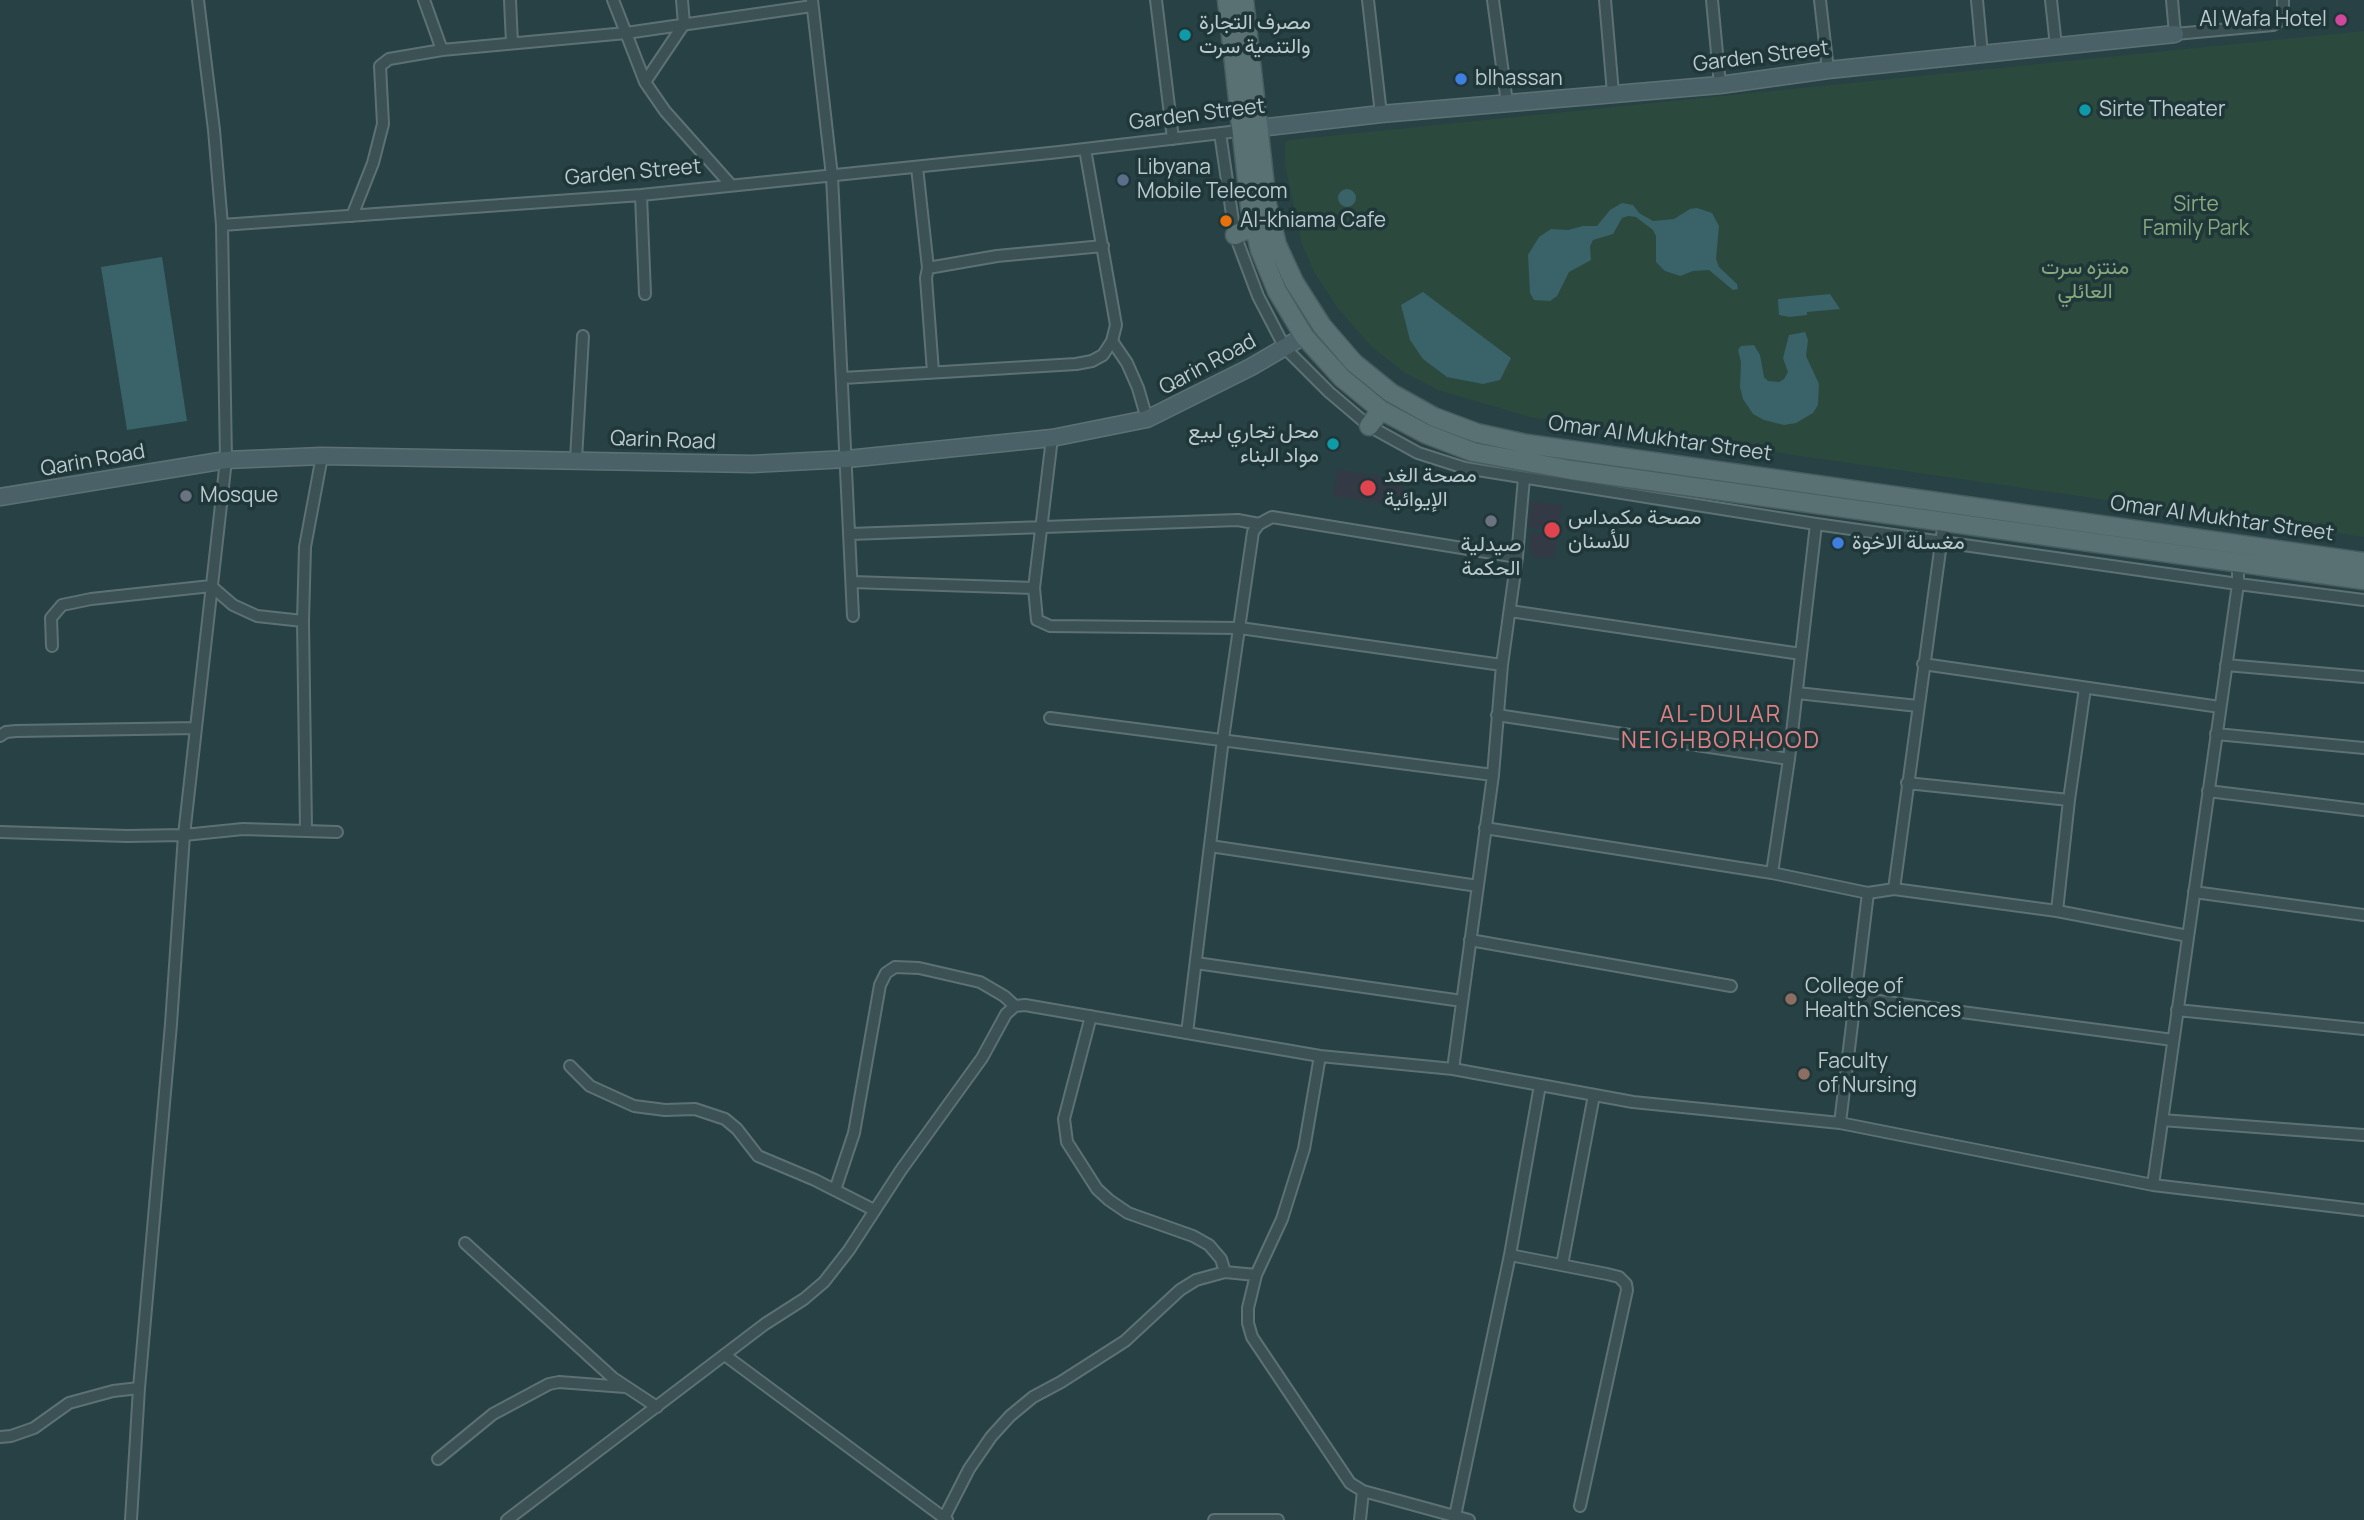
<!DOCTYPE html>
<html>
<head>
<meta charset="utf-8">
<style>
  body { margin:0 }
  canvas { display:block; background:#274144 }
</style>
</head>
<body>
<canvas width="2364" height="1520"></canvas>
<script>
const ctx = document.querySelector('canvas').getContext('2d');
ctx.lineJoin = 'round';
function fillPath(path, color) {
  ctx.fillStyle = color;
  ctx.fill(path, 'evenodd');
}
function poly(rows) {
  const path = new Path2D();
  for (const r of rows) {
    if (r.length === 3) {
      path.moveTo(r[0] + r[2], r[1]);
      path.arc(r[0], r[1], r[2], 0, 2 * Math.PI);
      continue;
    }
    path.moveTo(r[0], r[1]);
    for (let i = 2; i < r.length; i += 2) path.lineTo(r[i], r[i + 1]);
  }
  return path;
}
function strokePath(path, color, width, dash) {
  ctx.strokeStyle = color;
  ctx.lineWidth = width;
  ctx.lineCap = dash ? 'butt' : 'round';
  ctx.setLineDash(dash || []);
  ctx.stroke(path);
}
function drawText(font, color, halo, rows, align = 'center') {
  ctx.font = font + ' Manrope,Vazirmatn,sans-serif';
  ctx.lineWidth = 7;
  ctx.setLineDash([]);
  ctx.textBaseline = 'middle';
  ctx.strokeStyle = halo;
  ctx.fillStyle = color;
  for (const [text, x, y, turn = 0] of rows) {
    ctx.save();
    ctx.translate(x, y);
    ctx.rotate((+turn || 0) * Math.PI / 180);
    ctx.textAlign = isNaN(turn) ? turn : align;
    if (halo) ctx.strokeText(text, 0, 0);
    ctx.fillText(text, 0, 0);
    ctx.restore();
  }
}
fillPath(poly([
  [1337,470,1404,480,1400,506,1333,496],
  [1532,501,1562,505,1554,558,1532,557,1532,550,1529,549,1531,532,1544,534,1543,529,1528,527]
]), '#343a45');
fillPath(poly([
  [2364,31,2364,537,1530,417,1438,390,1405,373,1372,347,1337,307,1314,272,1302,244,1285,165,1285,143,1289,140]
]), '#2c493d');
fillPath(poly([
  [1347,198,9],
  [1622,203,1633,205,1639,213,1653,221,1674,219,1690,209,1697,208,1712,213,1719,226,1716,259,1719,267,1737,284,1738,289,1733,290,1709,270,1693,271,1680,276,1665,271,1656,262,1656,236,1653,230,1636,217,1628,216,1622,218,1613,234,1593,240,1590,246,1591,260,1569,272,1557,296,1550,301,1534,300,1530,293,1528,255,1539,237,1551,229,1568,230,1583,226,1597,226,1610,210],
  [162,257,187,421,127,430,101,267],
  [1423,292,1511,358,1500,380,1483,384,1447,377,1423,359,1410,340,1401,305],
  [1830,294,1840,309,1807,312,1807,315,1789,317,1779,315,1778,299],
  [1805,332,1808,340,1806,356,1819,384,1818,405,1813,413,1796,423,1784,425,1764,420,1753,414,1743,399,1740,387,1741,362,1738,350,1741,346,1754,345,1760,355,1764,377,1768,381,1779,382,1784,379,1788,372,1783,358,1789,335]
]), '#396369');
const street = poly([
  [424,0,442,50],
  [510,0,512,43],
  [812,0,832,176,853,616],
  [1156,0,1173,139],
  [1368,0,1381,114],
  [1493,0,1507,103],
  [1605,0,1613,93],
  [1712,0,1720,85],
  [1820,0,1828,70],
  [1977,0,1982,54],
  [2051,0,2056,46],
  [2172,0,2175,34,2273,25,2283,19,2283,0],
  [645,82,684,24,682,0],
  [1220,133,1235,235,1258,296,1285,348,1329,392,1369,426,1418,453,1465,468,1816,524,2238,584,2364,600],
  [917,167,928,268],
  [731,185,665,111,645,82,626,33,812,6],
  [641,195,645,294],
  [352,216,373,163,383,124,380,66,389,59,442,50,626,33,613,0],
  [222,225,641,195,1059,152,1247,130],
  [1112,341,1127,363,1138,388,1147,419],
  [933,372,926,278,928,268,997,256,1103,246],
  [843,378,1076,364,1092,361,1103,355,1112,341,1116,325,1085,149],
  [1052,438,1034,588,1037,620,1050,626,1240,628,1502,665],
  [576,459,583,336],
  [850,534,1238,520,1259,524],
  [852,582,1034,588],
  [1510,611,1801,654],
  [52,646,51,618,62,605,91,599,211,586,233,605,257,616,303,621],
  [1923,664,2220,707],
  [2226,665,2364,677],
  [1797,693,1918,706],
  [1497,715,1789,759],
  [1050,718,1493,775],
  [2216,734,2364,748],
  [0,736,6,732,16,731,196,728],
  [1907,783,2069,800],
  [2208,791,2364,810],
  [1485,828,1772,873,1868,893,1894,889,2057,911,2188,936],
  [306,830,303,621,305,547,322,456],
  [0,832,127,836,184,835,243,829,337,832],
  [1210,846,1478,886],
  [1772,873,1789,759,1816,524],
  [1894,889,1944,521],
  [2194,892,2364,915],
  [2057,911,2069,800,2085,688],
  [1470,940,1731,986],
  [1196,963,1462,1001],
  [1856,998,2173,1040],
  [2177,1010,2364,1029],
  [1091,1016,1064,1119,1067,1142,1097,1189,1109,1200,1128,1213,1193,1236,1209,1245,1221,1259,1225,1272],
  [1187,1033,1223,739,1253,532,1259,524,1272,517,1517,557],
  [1320,1056,1304,1149,1282,1219,1256,1275,1248,1308,1248,1323,1252,1337,1350,1483,1363,1491,1469,1520],
  [570,1066,590,1086,634,1106,665,1110,695,1109,725,1119,737,1129,758,1156,815,1180,874,1210],
  [1453,1069,1493,775,1502,665,1517,557,1524,478],
  [2162,1120,2364,1135],
  [1840,1123,1868,893],
  [2153,1185,2238,584,2238,562],
  [835,1190,854,1133,880,985,886,973,895,967,919,968,980,982,1004,996,1015,1006],
  [465,1243,613,1378,657,1407],
  [1510,1255,1607,1274,1619,1277,1626,1284,1627,1290,1580,1506],
  [1562,1265,1594,1095],
  [726,1356,947,1520],
  [0,1437,11,1436,34,1428,69,1403,113,1391,139,1388],
  [438,1459,493,1414,549,1384,559,1382,625,1387],
  [1455,1516,1510,1255,1540,1085],
  [944,1518,969,1469,991,1437,1010,1416,1033,1397,1061,1382,1125,1341,1180,1290,1196,1280,1225,1272,1256,1275],
  [131,1520,139,1388,171,1024,184,835,226,460,222,225,214,130,198,0],
  [507,1520,765,1324,804,1299,824,1282,849,1250,901,1170,982,1058,1006,1014,1015,1006,1025,1005,1320,1056,1453,1069,1633,1102,1840,1123,2153,1185,2364,1210],
  [1214,1520,1278,1520],
  [1360,1520,1363,1491]
]);
const secondary = poly([
  [1259,128,1381,114,1720,85,1828,70,2175,34],
  [0,497,226,460,322,456,752,464,847,459,1052,438,1147,419,1251,367,1304,336]
]);
const primary = poly([
  [1227,0,1250,207,1260,250,1277,291,1304,336,1342,378,1381,410,1426,434,1473,452,1571,470,2364,580],
  [1244,0,1267,204,1277,245,1294,282,1322,326,1354,363,1391,393,1434,417,1477,433,1527,444,2364,562],
  [1235,235,1254,226],
  [1369,426,1381,410]
]);
strokePath(street, '#5d7174', 14);
strokePath(secondary, '#5d7174', 19);
strokePath(primary, '#485d60', 21);
strokePath(street, '#3c5154', 10);
strokePath(secondary, '#4a6267', 16);
strokePath(primary, '#5a7174', 18);
for (const [x, y, r, color] of [
  [2341,20,7,"#d1479c"],
  [1185,35,7,"#0f9aa8"],
  [1461,79,7,"#3f7fe0"],
  [2085,110,7,"#0f9aa8"],
  [1123,180,7,"#5c6f8a"],
  [1226,221,7,"#e8710a"],
  [1333,444,7,"#0f9aa8"],
  [1368,488,9,"#e0444e"],
  [186,496,7,"#6b7280"],
  [1491,521,7,"#6b7280"],
  [1552,530,9,"#e0444e"],
  [1838,543,7,"#3f7fe0"],
  [1791,999,7,"#8d6e63"],
  [1804,1074,7,"#8d6e63"]
]) {
  const dot = new Path2D();
  dot.arc(x, y, r, 0, 2 * Math.PI);
  ctx.fillStyle = color;
  ctx.fill(dot);
  strokePath(dot, '#203739', 2.5);
}
drawText('21px', '#bacacd', '#203739', [
  ["Al Wafa Hotel",2327,20,"right"],
  ["مصرف التجارة",1199,23],
  ["والتنمية سرت",1199,47],
  ["blhassan",1475,79],
  ["Sirte Theater",2099,110],
  ["Libyana",1137,168],
  ["Mobile Telecom",1137,192],
  ["Al-khiama Cafe",1240,221],
  ["محل تجاري لبيع",1319,432,"right"],
  ["مواد البناء",1319,456,"right"],
  ["مصحة الغد",1384,476],
  ["الإيوائية",1384,500],
  ["Mosque",200,496],
  ["مصحة مكمداس",1568,518],
  ["للأسنان",1568,542],
  ["مغسلة الاخوة",1852,543],
  ["صيدلية",1491,545,"center"],
  ["الحكمة",1491,569,"center"],
  ["College of",1805,987],
  ["Health Sciences",1805,1011],
  ["Faculty",1818,1062],
  ["of Nursing",1818,1086]
], 'left');
drawText('21px', '#bacacd', '#203739', [
  ["Garden Street",1761,57,-7],
  ["Garden Street",1197,115,-7],
  ["Garden Street",633,173,-5],
  ["Qarin Road",1208,365,-28],
  ["Omar Al Mukhtar Street",1660,439,8],
  ["Qarin Road",663,441,2],
  ["Qarin Road",93,461,-10],
  ["Omar Al Mukhtar Street",2222,519,8]
]);
drawText('21px', '#89a87e', '#203739', [
  ["Sirte",2196,205],
  ["Family Park",2196,229],
  ["منتزه سرت",2085,268],
  ["العائلي",2085,292]
]);
ctx.letterSpacing = '2px';
drawText('23px', '#de8084', '#203739', [
  ["AL-DULAR",1721,716],
  ["NEIGHBORHOOD",1721,742]
]);
ctx.letterSpacing = '0px';
</script>
</body>
</html>
